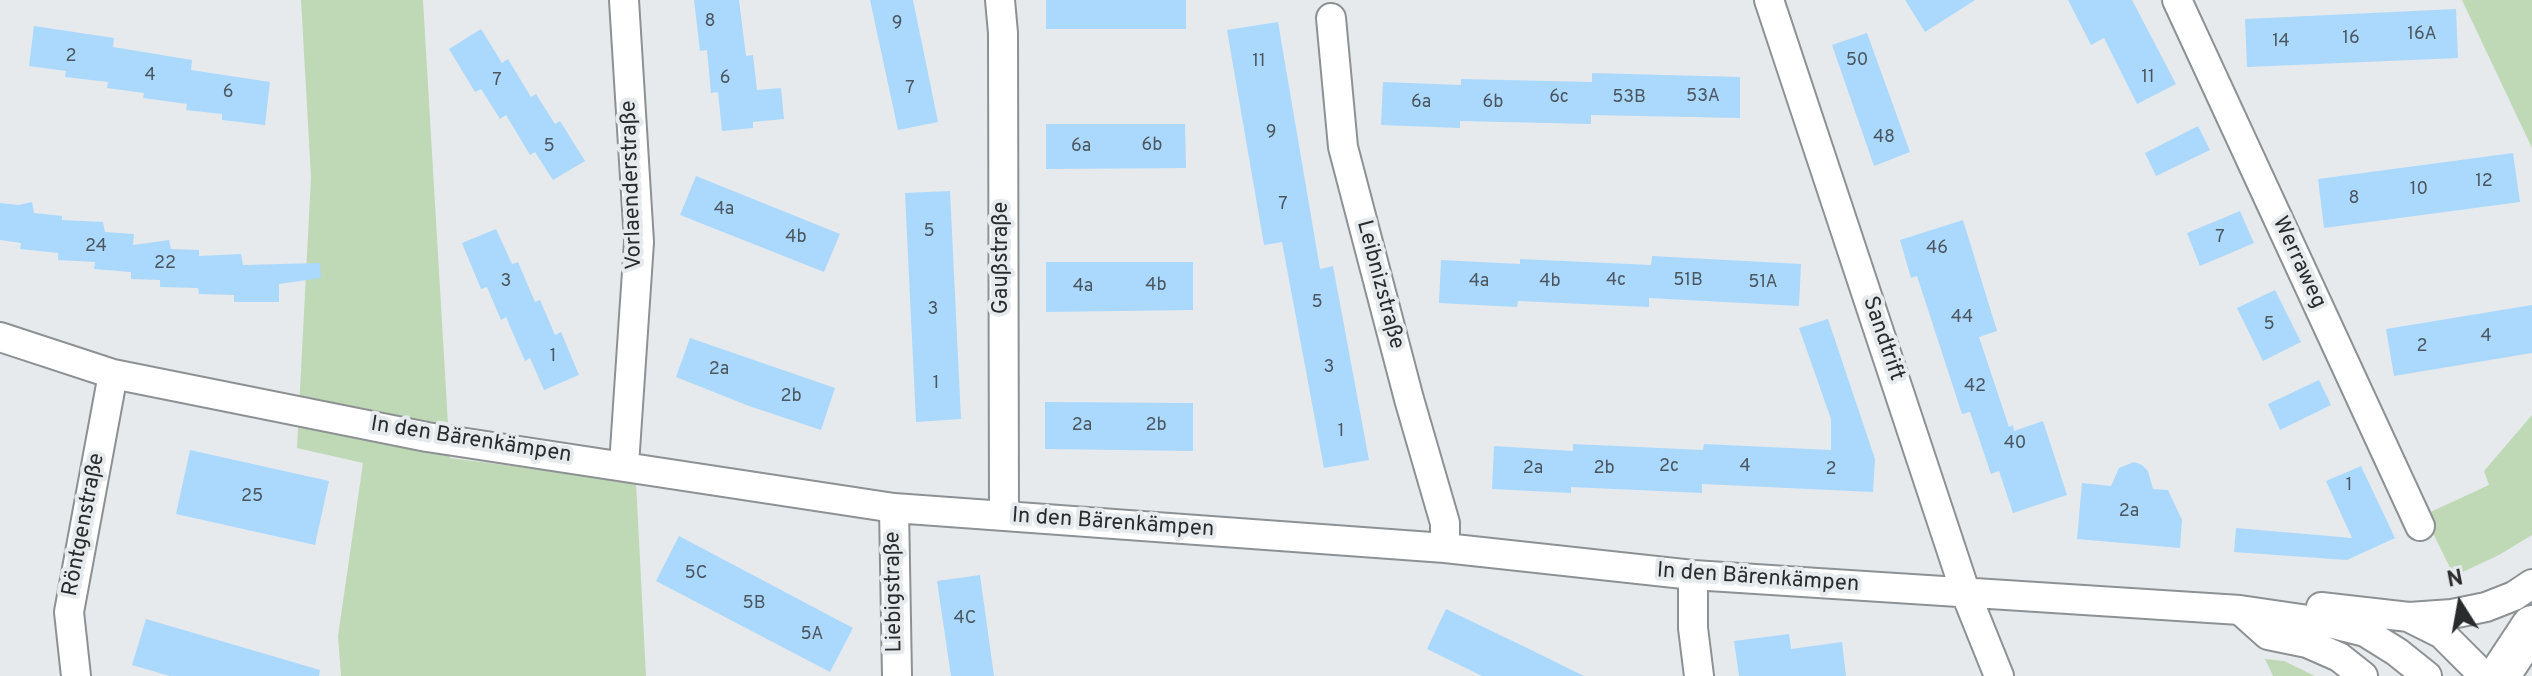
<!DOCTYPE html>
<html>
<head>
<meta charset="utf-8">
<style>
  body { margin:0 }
  #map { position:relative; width:2532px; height:676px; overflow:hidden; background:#e6eaed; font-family:Overpass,sans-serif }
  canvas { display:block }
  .north { position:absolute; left:2420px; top:564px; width:80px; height:80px; -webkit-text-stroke:6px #e6eaed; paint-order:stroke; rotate:349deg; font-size:22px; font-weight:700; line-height:32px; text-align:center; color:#292b2c }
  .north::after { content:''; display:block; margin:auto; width:28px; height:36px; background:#292b2c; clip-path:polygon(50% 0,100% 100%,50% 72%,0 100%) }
</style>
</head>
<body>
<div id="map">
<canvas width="2532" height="676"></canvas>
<div class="north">N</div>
</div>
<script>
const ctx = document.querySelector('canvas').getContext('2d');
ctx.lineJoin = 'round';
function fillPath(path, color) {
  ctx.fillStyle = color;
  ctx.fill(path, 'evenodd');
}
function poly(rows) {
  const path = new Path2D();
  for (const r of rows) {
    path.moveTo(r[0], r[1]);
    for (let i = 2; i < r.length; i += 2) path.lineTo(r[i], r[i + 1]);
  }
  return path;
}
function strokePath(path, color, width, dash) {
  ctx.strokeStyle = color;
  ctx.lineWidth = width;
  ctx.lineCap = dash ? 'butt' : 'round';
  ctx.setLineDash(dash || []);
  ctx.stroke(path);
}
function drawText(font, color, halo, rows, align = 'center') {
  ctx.font = font + ' Overpass,sans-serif';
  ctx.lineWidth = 8;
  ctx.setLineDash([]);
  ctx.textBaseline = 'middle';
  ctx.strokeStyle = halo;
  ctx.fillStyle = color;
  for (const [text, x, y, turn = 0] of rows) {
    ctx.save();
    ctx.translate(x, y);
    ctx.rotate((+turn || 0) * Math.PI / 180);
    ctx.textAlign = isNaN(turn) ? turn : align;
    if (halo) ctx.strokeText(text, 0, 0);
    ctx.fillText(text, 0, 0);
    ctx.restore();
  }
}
fillPath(poly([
  [301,0,423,0,450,458,636,482,646,676,341,676,338,636,363,463,297,448,311,177],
  [2462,0,2532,0,2532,148],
  [2532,415,2532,535,2499,555,2454,576,2424,515,2489,485,2484,471],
  [2265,659,2284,661,2315,676,2273,676]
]), '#bfd9b6');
fillPath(poly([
  [694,0,739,0,746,56,753,55,757,90,781,88,784,119,753,122,753,128,722,131,718,92,711,93,707,50,700,51],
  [870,0,913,0,938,122,898,130],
  [1046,0,1186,0,1186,29,1046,29],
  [1905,0,1975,0,1925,32],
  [2068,0,2132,0,2176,84,2137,104,2104,38,2091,45],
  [2456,9,2458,58,2247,67,2245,19],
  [1278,22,1320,269,1333,266,1369,460,1324,468,1282,242,1264,245,1227,30],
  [34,26,114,38,113,47,192,60,191,70,270,82,265,125,222,120,222,114,186,110,187,104,143,98,144,93,107,88,108,82,65,77,66,71,29,66],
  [481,29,502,63,508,59,531,97,536,94,555,124,560,121,585,161,553,180,535,152,530,155,506,115,500,119,481,89,475,92,449,49],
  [1867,33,1910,152,1874,166,1832,45],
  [1592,73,1740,77,1740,118,1591,115,1591,124,1460,121,1460,128,1381,125,1383,82,1461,85,1461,79,1592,82],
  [1046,124,1185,124,1186,168,1046,169],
  [2198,126,2210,150,2156,176,2145,153],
  [2513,153,2520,202,2324,228,2318,179],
  [696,176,840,234,824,272,680,215],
  [950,191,961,419,916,422,905,193],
  [32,202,34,213,62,216,62,220,103,222,105,232,134,234,133,245,169,240,171,249,199,250,199,256,241,254,243,265,320,263,321,278,279,284,279,302,234,302,234,295,199,294,198,288,160,287,160,280,131,279,131,272,94,269,95,262,58,260,58,253,20,249,21,243,0,240,0,203,19,205],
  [2240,211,2254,243,2200,266,2187,233],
  [1963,220,1997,331,1979,337,2009,427,2013,425,2014,431,2043,421,2067,495,2013,513,1999,471,1991,474,1970,412,1962,414,1917,276,1911,278,1900,240],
  [496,229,512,264,518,262,535,302,540,300,555,335,561,332,579,375,544,390,530,358,525,361,506,317,501,320,487,287,481,289,462,243],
  [1652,256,1801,264,1799,306,1649,298,1649,307,1518,301,1517,307,1439,303,1441,260,1520,264,1520,259,1651,265],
  [1046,262,1193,262,1193,310,1046,312],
  [2275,290,2301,342,2263,361,2237,308],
  [2532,305,2532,353,2394,376,2386,329],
  [1828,319,1875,459,1873,492,1702,484,1702,493,1571,487,1571,493,1492,489,1494,446,1573,451,1573,444,1703,450,1704,444,1831,450,1831,419,1799,328],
  [690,338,835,388,821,430,749,406,676,377],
  [2319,380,2331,405,2280,430,2268,404],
  [1045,402,1193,403,1193,451,1045,449],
  [190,450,329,481,315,545,176,514],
  [2134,462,2142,465,2148,471,2153,489,2168,490,2182,520,2180,548,2077,539,2082,483,2111,486,2119,468],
  [2361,466,2395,538,2347,560,2234,552,2236,528,2352,538,2326,481],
  [679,536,853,628,830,672,656,581],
  [980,575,994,676,951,676,937,581],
  [1446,609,1525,647,1584,676,1482,676,1427,649],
  [146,619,320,670,319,676,170,676,132,665],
  [1789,634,1791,649,1842,642,1846,676,1739,676,1734,641]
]), '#abd8fd');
const street = poly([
  [624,0,639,242,624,465],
  [1000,0,1003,33,1004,516],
  [1769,0,1966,594,1999,676],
  [2177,0,2420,526],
  [1331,18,1343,147,1409,399,1445,523,1445,548],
  [0,337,113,374,427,437,894,508,1445,548,1693,575,2240,610,2329,623,2365,632,2397,652,2427,676],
  [894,508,897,676],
  [1693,575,1693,628,1699,676],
  [2321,607,2409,617,2452,614,2486,607,2514,596,2532,584],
  [2240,610,2268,635,2307,643,2339,657,2363,676],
  [2410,618,2442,634,2484,676],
  [76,676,69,612,113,374]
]);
const secondary = poly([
  [2499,676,2532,626]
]);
strokePath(street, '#8d9194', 32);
strokePath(secondary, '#8d9194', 44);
strokePath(street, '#fff', 28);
strokePath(secondary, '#fff', 40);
drawText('18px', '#4a5660', null, [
  ["8",710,22],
  ["9",897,24],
  ["16A",2422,35],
  ["16",2351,39],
  ["14",2281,42],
  ["2",71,57],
  ["50",1857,61],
  ["11",1259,62],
  ["4",150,76],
  ["11",2148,78],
  ["6",725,79],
  ["7",497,81],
  ["7",910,89],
  ["6",228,93],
  ["53A",1703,97],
  ["6c",1559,98],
  ["53B",1629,98],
  ["6a",1421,103],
  ["6b",1493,103],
  ["9",1271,133],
  ["48",1884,138],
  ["6b",1152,146],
  ["5",549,147],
  ["6a",1081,147],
  ["12",2484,182],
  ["10",2419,190],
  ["8",2354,199],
  ["7",1283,205],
  ["4a",724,210],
  ["5",929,232],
  ["4b",796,238],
  ["7",2220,238],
  ["24",96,247],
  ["46",1937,249],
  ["22",165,264],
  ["4c",1616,281],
  ["51B",1688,281],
  ["3",506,282],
  ["4a",1479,282],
  ["4b",1550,282],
  ["51A",1763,283],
  ["4b",1156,286],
  ["4a",1083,287],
  ["5",1317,303],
  ["3",933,310],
  ["44",1962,318],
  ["5",2269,325],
  ["4",2486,337],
  ["2",2422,347],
  ["1",553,357],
  ["3",1329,368],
  ["2a",719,370],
  ["1",936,384],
  ["42",1975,387],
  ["2b",791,397],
  ["2a",1082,426],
  ["2b",1156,426],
  ["1",1341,432],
  ["40",2015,444],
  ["2c",1669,467],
  ["4",1745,467],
  ["2a",1533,469],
  ["2b",1604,469],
  ["2",1831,470],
  ["1",2349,486],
  ["25",252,497],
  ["2a",2129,512],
  ["5C",696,574],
  ["5B",754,604],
  ["4C",965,619],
  ["5A",812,635]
]);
drawText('22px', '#292b2c', '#e6eaed', [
  ["Vorlaenderstraße",633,185,-92],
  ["Gaußstraße",1003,258,-90],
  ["Werraweg",2298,263,65],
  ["Leibnizstraße",1379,285,75],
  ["Sandtrift",1882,339,71],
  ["In den Bärenkämpen",471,441,9],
  ["In den Bärenkämpen",1113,524,4],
  ["Röntgenstraße",85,525,-79],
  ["In den Bärenkämpen",1758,579,4],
  ["Liebigstraße",895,592,-91]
]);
</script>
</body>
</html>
